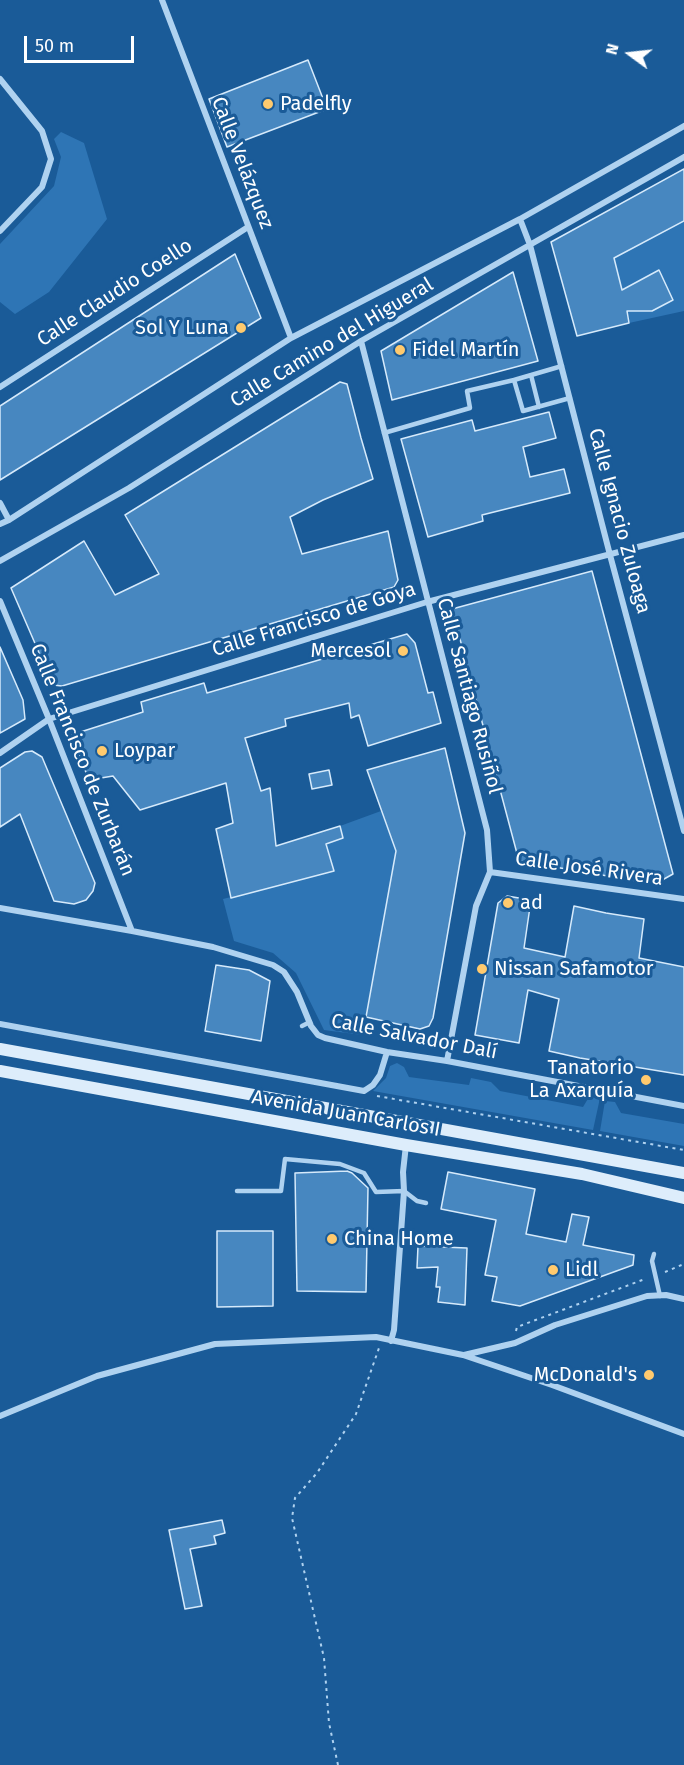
<!DOCTYPE html>
<html>
<head>
<meta charset="utf-8">
<style>
  body { margin:0 }
  #map { position:relative; width:684px; height:1765px; overflow:hidden; background:#1a5b98; font-family:"Fira Sans",sans-serif }
  canvas { display:block }
  .north { position:absolute; left:600px; top:24px; width:60px; height:60px; -webkit-text-stroke:4px #1a5b98; paint-order:stroke; rotate:285deg; font-size:16px; font-weight:700; line-height:24px; text-align:center; color:#fff }
  .north::after { content:''; display:block; margin:auto; width:21px; height:27px; background:#fff; clip-path:polygon(50% 0,100% 100%,50% 72%,0 100%) }
  .scale { position:absolute; left:24px; top:36px; width:110px; height:27px; box-sizing:border-box; border:3px solid #fff; border-top:0; padding-left:8px; font-size:18px; line-height:21px; white-space:nowrap; color:#fff; -webkit-text-stroke:4px #1a5b98; paint-order:stroke }
</style>
</head>
<body>
<div id="map">
<canvas width="684" height="1765"></canvas>
<div class="north">N</div>
<div class="scale">50 m</div>
</div>
<script>
const ctx = document.querySelector('canvas').getContext('2d');
ctx.lineJoin = 'round';
function fillPath(path, color) {
  ctx.fillStyle = color;
  ctx.fill(path, 'evenodd');
}
function poly(rows) {
  const path = new Path2D();
  for (const r of rows) {
    path.moveTo(r[0], r[1]);
    for (let i = 2; i < r.length; i += 2) path.lineTo(r[i], r[i + 1]);
  }
  return path;
}
function strokePath(path, color, width, dash) {
  ctx.strokeStyle = color;
  ctx.lineWidth = width;
  ctx.lineCap = dash ? 'butt' : 'round';
  ctx.setLineDash(dash || []);
  ctx.stroke(path);
}
function drawText(font, color, halo, rows, align = 'center') {
  ctx.font = font + ' "Fira Sans",sans-serif';
  ctx.lineWidth = 6;
  ctx.setLineDash([]);
  ctx.textBaseline = 'middle';
  ctx.strokeStyle = halo;
  ctx.fillStyle = color;
  for (const [text, x, y, turn = 0] of rows) {
    ctx.save();
    ctx.translate(x, y);
    ctx.rotate((+turn || 0) * Math.PI / 180);
    ctx.textAlign = isNaN(turn) ? turn : align;
    if (halo) ctx.strokeText(text, 0, 0);
    ctx.fillText(text, 0, 0);
    ctx.restore();
  }
}
fillPath(poly([
  [61,132,84,143,107,219,49,292,15,314,0,302,0,244,54,186,61,157,54,139],
  [684,221,684,311,629,323,614,258],
  [381,811,396,851,362,1035,324,1030,296,973,273,953,234,941,223,899,334,871,326,844,343,838,340,826],
  [397,1063,404,1067,409,1077,469,1085,471,1078,491,1082,500,1091,583,1107,589,1097,600,1098,593,1130,373,1091,386,1078,390,1066],
  [605,1101,615,1102,621,1113,684,1124,684,1146,600,1131]
]), '#2e75b5');
const building = poly([
  [308,60,327,109,227,147,209,99,308,60],
  [684,169,684,221,614,258,622,290,659,270,673,300,652,311,627,311,629,323,577,336,551,242,684,169],
  [235,254,261,318,0,480,0,406,235,254],
  [513,272,538,361,392,400,381,351,513,272],
  [340,382,347,384,361,438,373,479,323,500,290,517,302,554,388,531,398,580,394,587,62,686,53,685,11,588,84,541,115,595,159,574,125,515,340,382],
  [549,412,556,438,523,447,530,477,564,469,570,493,482,515,483,521,428,537,401,439,472,420,475,431,549,412],
  [592,571,673,874,655,884,519,861,452,609,592,571],
  [407,634,415,643,428,693,433,692,441,723,368,746,359,715,351,718,349,703,285,719,286,726,245,738,261,791,270,788,276,846,340,826,343,838,326,844,334,871,231,898,216,829,233,823,226,783,140,810,113,776,89,780,71,735,143,712,141,702,204,683,207,693,407,634],
  [0,647,23,700,25,719,0,733,0,647],
  [445,748,465,833,433,1018,429,1026,420,1029,366,1017,396,851,367,770,445,748],
  [32,751,42,757,95,883,93,891,86,900,74,904,54,901,20,814,0,827,0,768,25,752,32,751],
  [329,770,332,785,312,789,309,774,329,770],
  [507,896,531,900,524,948,565,957,574,906,606,913,644,919,639,958,684,967,684,1075,580,1058,549,1051,559,999,528,990,519,1043,475,1035,498,903,507,896],
  [216,965,249,970,270,981,261,1041,205,1031,216,965],
  [347,1171,352,1173,368,1188,366,1292,297,1291,295,1173,347,1171],
  [448,1172,535,1189,526,1234,566,1242,572,1214,589,1217,583,1245,634,1255,633,1265,520,1306,492,1301,497,1277,485,1275,496,1220,441,1209,448,1172],
  [217,1231,273,1231,273,1306,217,1307,217,1231],
  [418,1246,467,1248,465,1305,438,1302,440,1287,436,1287,438,1267,417,1268,418,1246],
  [222,1520,225,1533,214,1536,216,1544,190,1549,202,1606,185,1609,169,1530,222,1520]
]);
fillPath(building, '#4787c0');
strokePath(building, '#d6eafb', 1.5);
strokePath(poly([
  [377,1096,684,1150],
  [665,1272,684,1264],
  [516,1331,517,1327,645,1279],
  [338,1765,329,1723,324,1658,292,1518,295,1498,317,1473,356,1414,379,1348]
]), '#afd2f0', 2, [3, 4.5]);
strokePath(poly([
  [562,366,514,380,523,411,570,398],
  [531,375,539,407],
  [384,433,470,408,467,391,514,380],
  [302,1026,310,1022],
  [237,1191,281,1191,285,1159,340,1164,364,1173,376,1192,404,1191,417,1201,426,1203],
  [654,1254,652,1261,660,1296]
]), '#afd2f0', 4.5);
strokePath(poly([
  [162,0,291,338],
  [0,79,42,131,51,159,42,187,0,231],
  [520,219,530,245,610,555,684,831],
  [361,341,487,830,490,872,476,906,447,1061],
  [0,387,248,227],
  [0,503,9,520],
  [0,524,9,520,291,338,520,219,684,126],
  [0,561,129,488,361,341,684,157],
  [0,601,49,719,132,931],
  [0,753,49,719,427,602,684,535],
  [490,872,684,899],
  [0,908,132,931,213,947,273,965,284,972,297,992,311,1026,318,1035,325,1038,387,1052,447,1061,684,1106],
  [0,1024,364,1091,373,1085,380,1075,387,1052],
  [391,1341,394,1330,404,1191,403,1172,406,1145],
  [464,1355,515,1343,555,1325,647,1296,666,1295,684,1299],
  [0,1416,97,1376,215,1344,376,1337,463,1355,552,1385,684,1434]
]), '#afd2f0', 6);
strokePath(poly([
  [0,1049,684,1173],
  [0,1071,406,1145,582,1174,684,1198]
]), '#ddedfb', 12);
for (const [x, y, r, color] of [
  [268,104,6,"#ffca6e"],
  [241,328,6,"#ffca6e"],
  [400,350,6,"#ffca6e"],
  [403,651,6,"#ffca6e"],
  [102,751,6,"#ffca6e"],
  [508,903,6,"#ffca6e"],
  [482,969,6,"#ffca6e"],
  [646,1080,6,"#ffca6e"],
  [332,1239,6,"#ffca6e"],
  [553,1270,6,"#ffca6e"],
  [649,1375,6,"#ffca6e"]
]) {
  const dot = new Path2D();
  dot.arc(x, y, r, 0, 2 * Math.PI);
  ctx.fillStyle = color;
  ctx.fill(dot);
  strokePath(dot, '#1a5b98', 2);
}
drawText('20px', '#fff', '#1a5b98', [
  ["Padelfly",280,104],
  ["Sol Y Luna",229,328,"right"],
  ["Fidel Martín",412,350],
  ["Mercesol",391,651,"right"],
  ["Loypar",114,751],
  ["ad",520,903],
  ["Nissan Safamotor",494,969],
  ["Tanatorio",634,1068,"right"],
  ["La Axarquía",634,1091,"right"],
  ["China Home",344,1239],
  ["Lidl",565,1270],
  ["McDonald's",637,1375,"right"]
], 'left');
drawText('20px', '#fff', '#1a5b98', [
  ["Calle Velázquez",242,163,69],
  ["Calle Claudio Coello",115,293,-33],
  ["Calle Camino del Higueral",332,343,-31],
  ["Calle Ignacio Zuloaga",619,521,75],
  ["Calle Francisco de Goya",314,620,-17],
  ["Calle Santiago Rusiñol",469,696,75],
  ["Calle Francisco de Zurbarán",82,760,68],
  ["Calle José Rivera",589,869,8],
  ["Calle Salvador Dalí",414,1037,11],
  ["Avenida Juan Carlos I",346,1114,10]
]);
</script>
</body>
</html>
